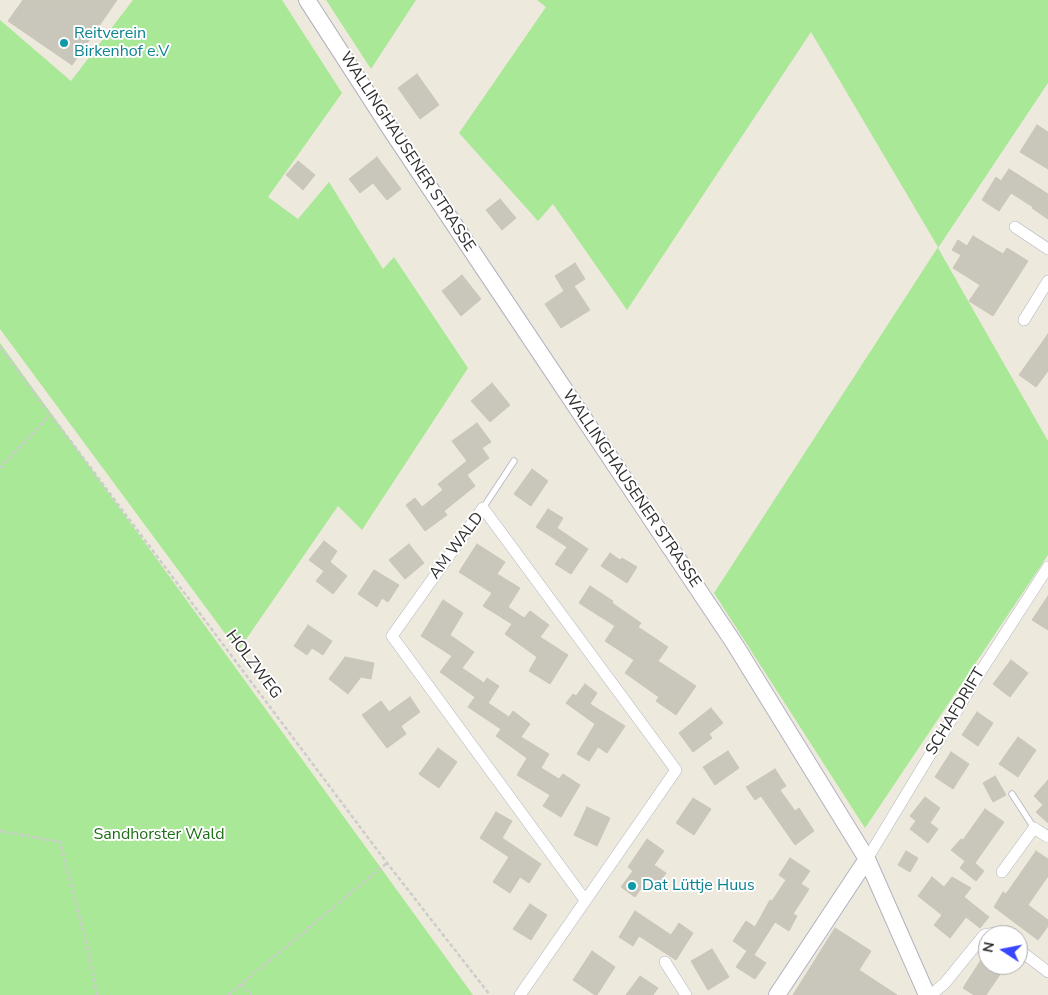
<!DOCTYPE html>
<html>
<head>
<meta charset="utf-8">
<style>
  body { margin:0 }
  #map { position:relative; width:1048px; height:995px; overflow:hidden; background:#eee9dd; font-family:"Nunito Sans",sans-serif }
  canvas { display:block }
  .north { position:absolute; left:978px; top:925px; width:50px; height:50px; box-sizing:border-box; background:#fff; border:1px solid #ababab; border-radius:50%; rotate:281deg; font-size:14px; font-weight:700; line-height:20px; text-align:center; color:#2c2c2c }
  .north::after { content:''; display:block; margin:auto; width:18px; height:22px; background:#3946ff; clip-path:polygon(50% 0,100% 100%,50% 72%,0 100%) }
</style>
</head>
<body>
<div id="map">
<canvas width="1048" height="995"></canvas>
<div class="north">N</div>
</div>
<script>
const ctx = document.querySelector('canvas').getContext('2d');
ctx.lineJoin = 'round';
function fillPath(path, color) {
  ctx.fillStyle = color;
  ctx.fill(path, 'evenodd');
}
function poly(rows) {
  const path = new Path2D();
  for (const r of rows) {
    path.moveTo(r[0], r[1]);
    for (let i = 2; i < r.length; i += 2) path.lineTo(r[i], r[i + 1]);
  }
  return path;
}
function strokePath(path, color, width, dash) {
  ctx.strokeStyle = color;
  ctx.lineWidth = width;
  ctx.lineCap = dash ? 'butt' : 'round';
  ctx.setLineDash(dash || []);
  ctx.stroke(path);
}
function drawText(font, color, halo, rows, align = 'center') {
  ctx.font = font + ' "Nunito Sans",sans-serif';
  ctx.lineWidth = 4;
  ctx.setLineDash([]);
  ctx.textBaseline = 'middle';
  ctx.strokeStyle = halo;
  ctx.fillStyle = color;
  for (const [text, x, y, turn = 0] of rows) {
    ctx.save();
    ctx.translate(x, y);
    ctx.rotate((+turn || 0) * Math.PI / 180);
    ctx.textAlign = isNaN(turn) ? turn : align;
    if (halo) ctx.strokeText(text, 0, 0);
    ctx.fillText(text, 0, 0);
    ctx.restore();
  }
}
fillPath(poly([
  [133,0,282,0,342,93,268,197,298,219,329,182,383,269,394,257,468,368,362,530,338,506,238,651,0,329,0,20,71,81],
  [326,0,416,0,371,69],
  [537,0,1048,0,1048,83,938,248,1048,441,1048,555,865,828,714,593,938,247,811,32,627,310,553,204,538,221,459,133,546,7],
  [0,343,473,995,0,995]
]), '#a8e896');
const building = poly([
  [23,0,117,0,72,65,8,21,23,0],
  [417,74,439,105,420,119,398,88,417,74],
  [1037,125,1048,132,1048,169,1020,152,1037,125],
  [377,157,401,189,387,200,373,183,360,193,349,179,377,157],
  [298,161,315,175,303,190,286,175,298,161],
  [1009,169,1048,194,1048,219,1032,208,1033,207,1011,193,999,211,982,200,996,177,1001,181,1009,169],
  [500,199,516,218,502,230,486,210,500,199],
  [973,236,1003,254,1007,248,1028,261,993,316,969,301,980,285,953,268,961,255,952,250,958,240,967,246,973,236],
  [575,263,585,279,574,286,590,310,561,328,545,304,564,291,555,276,575,263],
  [462,275,481,299,461,316,442,291,462,275],
  [1048,334,1048,371,1036,387,1019,375,1048,334],
  [492,383,510,405,490,422,471,401,492,383],
  [477,423,491,442,482,448,489,458,467,475,475,486,444,511,447,515,425,531,406,505,415,498,422,507,443,490,438,484,467,461,452,441,477,423],
  [532,469,548,481,531,506,514,494,532,469],
  [548,509,563,518,557,528,588,549,571,574,555,564,567,547,536,527,548,509],
  [324,541,337,551,330,562,347,576,333,594,316,581,324,571,309,560,324,541],
  [409,544,424,563,405,579,389,560,409,544],
  [477,544,505,562,497,574,520,588,508,607,524,618,530,611,549,625,540,637,568,655,550,684,529,671,537,657,505,634,512,624,483,606,492,593,459,572,477,544],
  [610,553,620,560,622,558,637,567,627,583,601,566,610,553],
  [374,570,399,585,388,602,382,598,377,607,358,594,374,570],
  [590,586,613,601,612,603,641,623,638,627,668,647,658,661,696,686,676,715,656,701,659,697,625,673,634,660,605,641,615,626,579,603,590,586],
  [1048,596,1048,630,1032,620,1048,596],
  [443,600,463,613,450,635,474,652,462,668,484,683,487,678,499,686,488,703,509,717,513,711,530,724,521,737,549,754,541,768,559,779,563,774,580,785,561,817,543,806,550,795,517,775,527,758,496,736,501,729,468,707,475,697,440,672,452,656,421,636,443,600],
  [308,625,332,641,323,655,312,648,307,655,294,646,308,625],
  [345,657,374,663,371,679,361,677,348,694,329,679,345,657],
  [1011,660,1028,673,1010,697,993,684,1011,660],
  [585,684,597,693,590,704,625,726,607,753,598,747,589,761,577,754,595,724,566,703,573,694,576,696,585,684],
  [410,697,420,712,401,726,406,734,387,748,362,715,381,701,389,712,410,697],
  [711,708,723,723,709,734,712,738,693,752,679,733,711,708],
  [977,712,993,723,978,746,962,735,977,712],
  [1018,737,1036,750,1018,777,999,764,1018,737],
  [438,748,457,762,439,788,419,774,438,748],
  [728,751,739,768,715,785,703,767,728,751],
  [951,752,969,764,953,789,935,777,951,752],
  [775,769,786,786,780,790,795,811,799,808,814,831,795,845,761,796,755,800,746,787,775,769],
  [995,776,1006,795,993,802,983,783,995,776],
  [1048,780,1048,823,1036,812,1043,805,1034,796,1048,780],
  [925,797,940,808,930,823,938,829,928,843,910,829,916,821,910,816,925,797],
  [693,798,711,809,694,835,676,823,693,798],
  [587,807,610,818,597,846,574,835,587,807],
  [985,809,1004,822,975,863,984,871,976,881,960,868,965,861,951,850,961,839,963,840,985,809],
  [496,812,512,821,502,838,541,864,529,883,520,877,510,893,493,882,509,857,480,838,496,812],
  [647,839,664,851,654,865,666,873,656,887,647,880,635,897,621,887,633,871,628,867,647,839],
  [906,851,918,858,910,872,898,865,906,851],
  [1036,851,1048,859,1048,876,1028,905,1048,920,1048,926,1038,940,994,907,1003,892,1006,894,1036,851],
  [790,858,810,871,801,884,809,889,793,914,797,916,789,931,775,922,754,955,766,963,755,979,736,967,747,951,733,941,746,921,755,927,770,900,772,901,786,880,779,875,790,858],
  [932,877,944,887,952,877,971,888,964,897,989,917,980,928,966,917,950,938,934,925,942,915,918,896,932,877],
  [530,904,547,915,531,940,513,929,530,904],
  [635,911,671,935,679,923,693,933,676,960,639,936,633,946,619,937,635,911],
  [835,928,871,951,859,970,897,995,793,995,835,928],
  [712,949,729,977,708,990,691,961,712,949],
  [592,951,615,967,597,995,595,995,573,980,592,951],
  [981,960,1001,973,986,995,974,995,963,988,981,960],
  [640,976,658,988,653,995,626,995,640,976]
]);
fillPath(building, '#c9c7bb');
strokePath(building, '#cac5b6', 1);
const lane = poly([
  [483,508,514,461],
  [1012,794,1034,828]
]);
const street = poly([
  [1015,227,1048,249],
  [1024,320,1048,281],
  [867,859,979,674,1048,567],
  [1002,872,1034,828,1048,837],
  [1018,949,1048,972],
  [665,962,686,995],
  [520,995,676,770,483,508,392,636,585,900],
  [931,995,945,983,984,935,995,933,998,935]
]);
const secondary = poly([
  [307,0,389,127,734,643,867,859,927,995],
  [777,995,867,859]
]);
strokePath(lane, '#b1b2c0', 7);
strokePath(street, '#b1b2c0', 12);
strokePath(secondary, '#b1b2c0', 18);
strokePath(poly([
  [0,347,387,863,490,995],
  [0,468,50,415],
  [0,831,60,842,86,942,97,995],
  [241,984,251,995],
  [228,995,387,863]
]), '#ccc', 2.5, [4, 2.5]);
strokePath(lane, '#fff', 5.5);
strokePath(street, '#fff', 11);
strokePath(secondary, '#fff', 16);
for (const [x, y, r, color] of [
  [64,43,5,"#0f9aa8"],
  [632,886,5,"#0f9aa8"]
]) {
  const dot = new Path2D();
  dot.arc(x, y, r, 0, 2 * Math.PI);
  ctx.fillStyle = color;
  ctx.fill(dot);
  strokePath(dot, '#fff', 2);
}
drawText('16px', '#0d838f', '#fff', [
  ["Reitverein",74,34],
  ["Birkenhof e.V",74,52],
  ["Dat Lüttje Huus",642,886]
], 'left');
drawText('16px', '#2c2c2c', '#fff', [
  ["WALLINGHAUSENER STRASSE",407,152,57],
  ["WALLINGHAUSENER STRASSE",631,489,56],
  ["AM WALD",457,546,-53],
  ["HOLZWEG",253,665,53],
  ["SCHAFDRIFT",956,712,-59]
]);
drawText('16px', '#1d6e16', '#fff', [
  ["Sandhorster Wald",159,835]
]);
</script>
</body>
</html>
